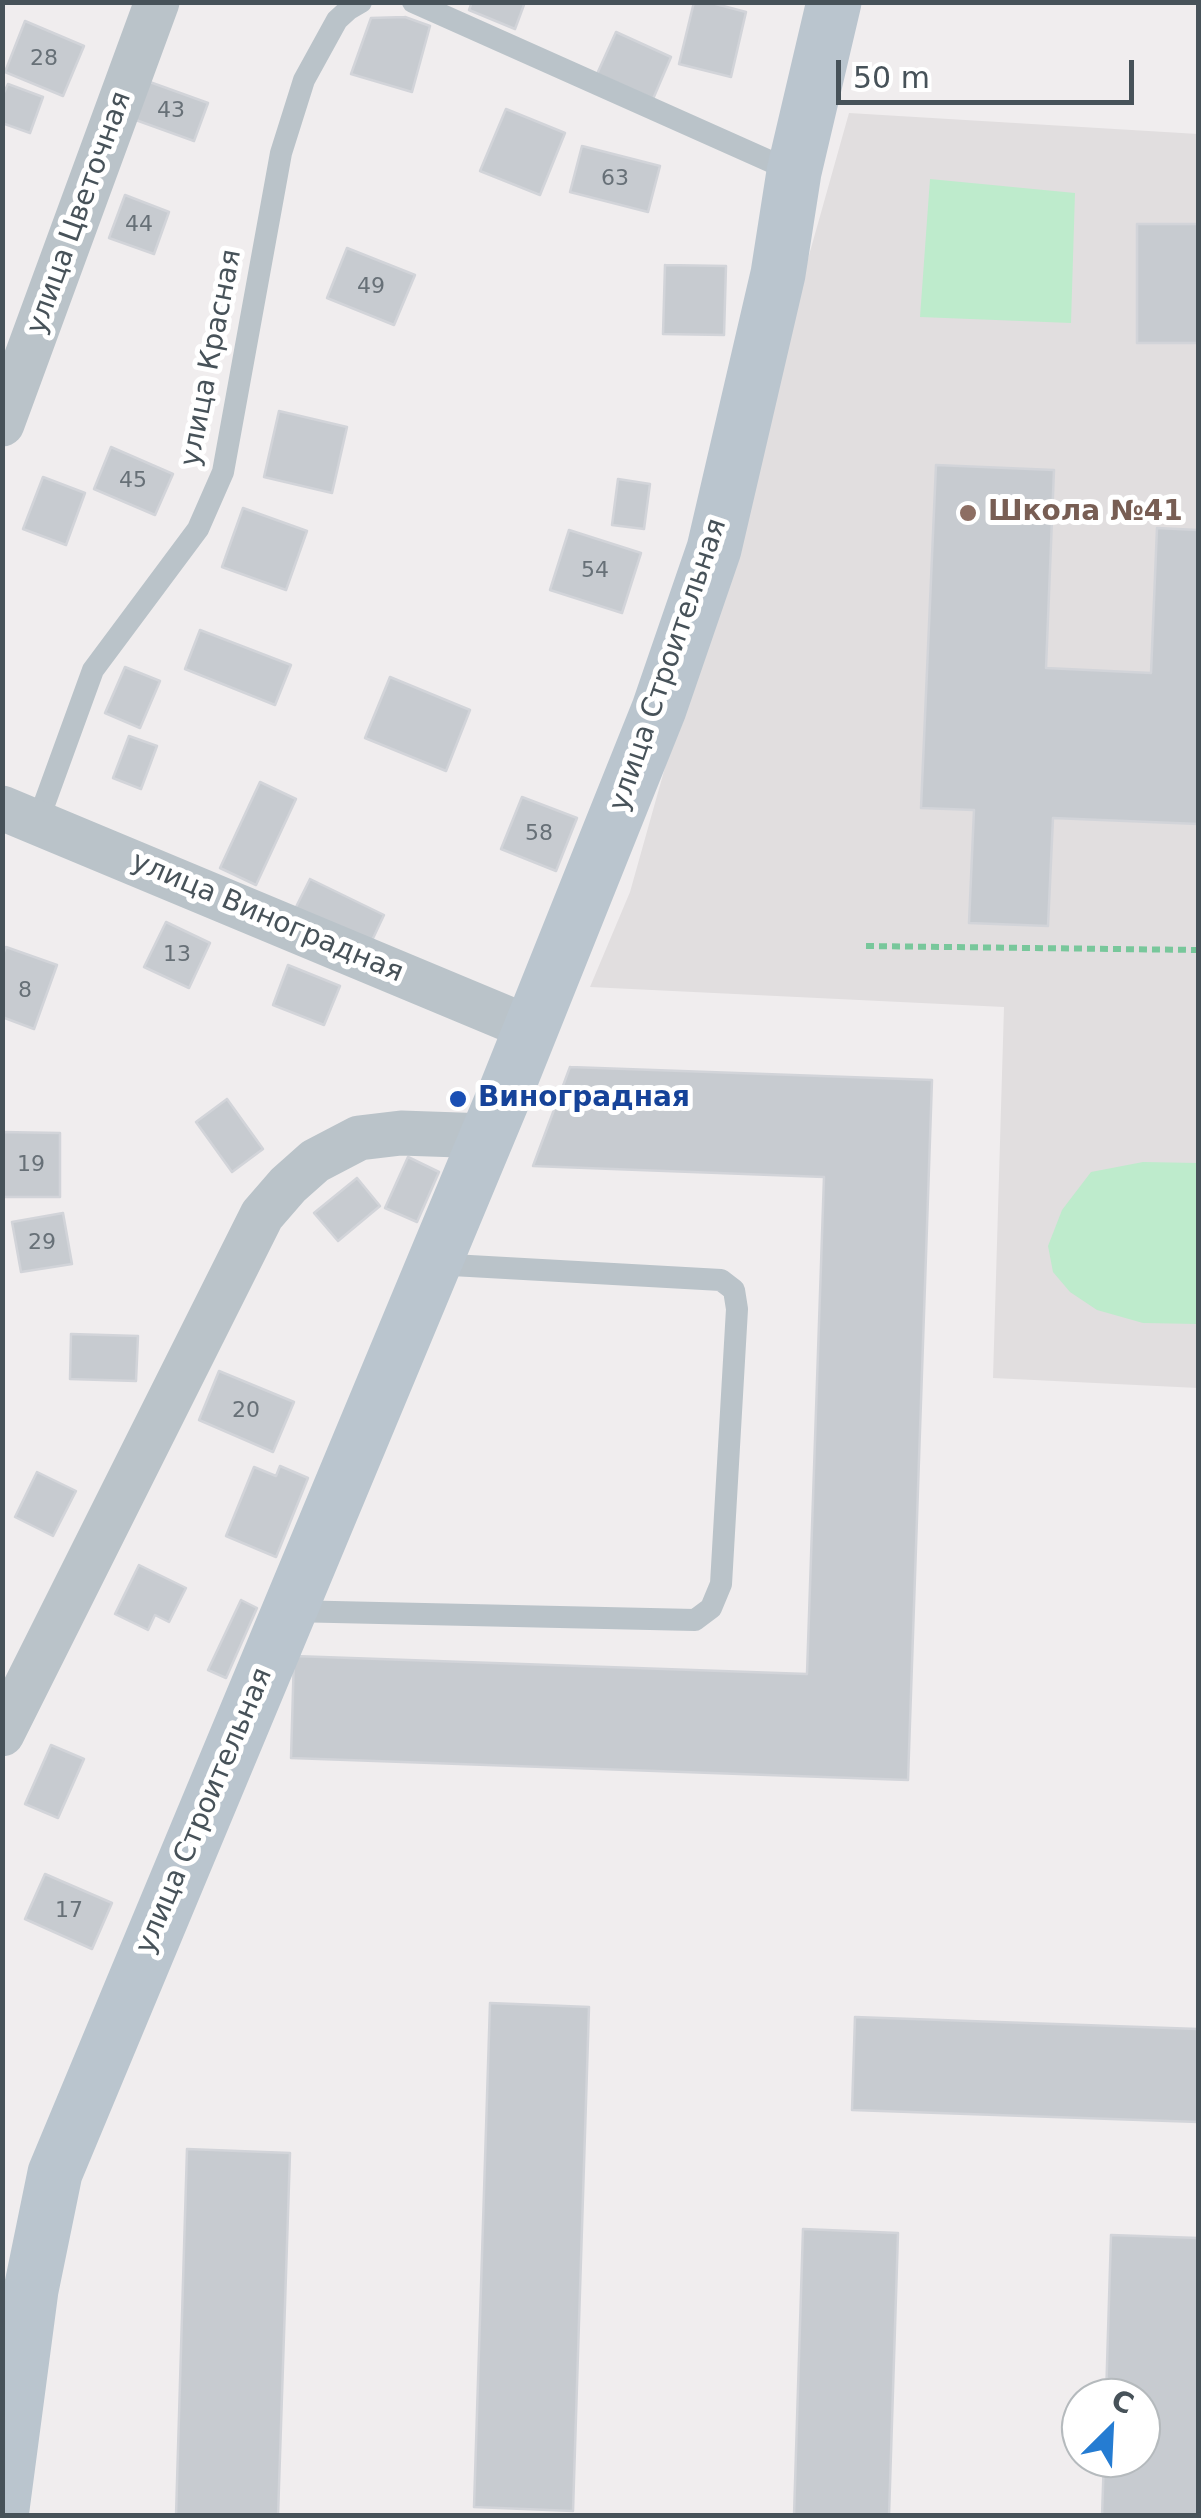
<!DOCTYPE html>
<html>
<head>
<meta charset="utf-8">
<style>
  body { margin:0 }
  #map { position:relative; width:1201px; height:2518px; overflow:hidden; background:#f0edee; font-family:"DejaVu Sans",sans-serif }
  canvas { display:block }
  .frame { position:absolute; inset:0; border:5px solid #475259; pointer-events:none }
  .north { position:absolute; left:1061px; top:2378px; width:100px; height:100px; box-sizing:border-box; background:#fff; border:2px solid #b5babd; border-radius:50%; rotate:24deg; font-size:28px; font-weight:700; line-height:40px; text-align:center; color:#475259 }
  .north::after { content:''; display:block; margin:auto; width:35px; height:45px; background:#257cd2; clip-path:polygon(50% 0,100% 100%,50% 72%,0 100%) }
  .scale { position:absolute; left:836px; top:60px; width:298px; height:45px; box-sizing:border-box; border:5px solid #475259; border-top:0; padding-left:12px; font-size:30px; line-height:35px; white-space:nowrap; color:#475259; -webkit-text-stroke:8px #fff; paint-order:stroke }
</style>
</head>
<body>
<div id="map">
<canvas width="1201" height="2518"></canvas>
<div class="frame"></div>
<div class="north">С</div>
<div class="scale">50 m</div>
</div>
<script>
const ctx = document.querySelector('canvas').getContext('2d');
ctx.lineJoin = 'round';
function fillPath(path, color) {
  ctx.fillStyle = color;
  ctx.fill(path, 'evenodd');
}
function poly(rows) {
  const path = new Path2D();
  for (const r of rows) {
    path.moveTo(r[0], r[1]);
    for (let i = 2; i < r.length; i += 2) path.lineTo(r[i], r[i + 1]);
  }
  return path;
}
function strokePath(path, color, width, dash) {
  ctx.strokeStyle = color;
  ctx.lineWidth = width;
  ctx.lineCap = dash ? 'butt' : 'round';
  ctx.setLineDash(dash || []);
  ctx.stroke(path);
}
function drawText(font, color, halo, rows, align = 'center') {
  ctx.font = font + ' "DejaVu Sans",sans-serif';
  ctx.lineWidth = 10;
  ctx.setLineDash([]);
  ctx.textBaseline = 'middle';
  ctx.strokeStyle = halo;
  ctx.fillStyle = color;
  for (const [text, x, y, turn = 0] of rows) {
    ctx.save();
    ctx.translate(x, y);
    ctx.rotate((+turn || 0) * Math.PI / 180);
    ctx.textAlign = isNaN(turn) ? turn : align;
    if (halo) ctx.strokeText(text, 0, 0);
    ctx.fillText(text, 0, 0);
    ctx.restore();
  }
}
fillPath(poly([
  [849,113,1198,134,1198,1388,993,1378,1004,1007,590,987,630,892]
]), '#e1dedf');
fillPath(poly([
  [930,179,1075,193,1071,323,920,317],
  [1143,1162,1198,1163,1198,1324,1143,1323,1097,1310,1070,1292,1053,1272,1048,1246,1062,1210,1091,1172]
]), '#beebcc');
const building = poly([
  [472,2,525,2,515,29,469,10,472,2],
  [694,2,708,2,746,12,731,77,679,64,694,2],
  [405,17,430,26,412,92,351,74,371,18,405,17],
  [25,21,84,46,63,96,5,72,25,21],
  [616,32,671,57,653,99,597,74,616,32],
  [147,81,208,103,194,141,133,119,147,81],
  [8,84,43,97,30,133,2,123,2,97,8,84],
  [506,109,565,133,540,195,480,171,506,109],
  [582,146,660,166,648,212,570,192,582,146],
  [125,195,169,212,154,254,109,238,125,195],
  [1137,224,1198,224,1198,343,1137,343,1137,224],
  [347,248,415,275,394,325,327,298,347,248],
  [665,265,726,266,724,335,663,334,665,265],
  [279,411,347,427,332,493,264,477,279,411],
  [111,447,173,474,155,515,94,489,111,447],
  [936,465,1054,470,1046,668,1151,673,1157,528,1198,530,1198,824,1053,818,1048,926,969,923,974,810,921,808,936,465],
  [43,477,85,493,66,545,23,529,43,477],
  [618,479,650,484,644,529,612,525,618,479],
  [243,508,307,531,286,590,222,567,243,508],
  [569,530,641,553,622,613,550,590,569,530],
  [200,630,291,665,275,705,185,669,200,630],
  [125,667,160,681,140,728,105,713,125,667],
  [390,677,470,710,446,771,365,738,390,677],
  [129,736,157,746,141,789,113,778,129,736],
  [260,782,296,799,256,885,220,868,260,782],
  [522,797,577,818,556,871,501,849,522,797],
  [310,879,384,915,367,951,292,915,310,879],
  [166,922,210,943,189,988,144,967,166,922],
  [6,947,57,965,34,1029,2,1017,2,957,6,947],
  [288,965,340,986,324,1025,273,1005,288,965],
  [570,1067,932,1080,908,1780,291,1758,294,1656,807,1674,824,1177,533,1166,570,1067],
  [227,1099,263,1149,232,1172,196,1122,227,1099],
  [2,1132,60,1133,60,1197,2,1197,2,1132],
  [408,1157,439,1172,417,1222,385,1208,408,1157],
  [357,1178,380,1206,338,1241,314,1213,357,1178],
  [63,1213,72,1264,21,1272,12,1222,63,1213],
  [71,1334,138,1336,136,1381,70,1379,71,1334],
  [219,1371,294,1402,273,1452,199,1420,219,1371],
  [280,1466,308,1478,276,1557,226,1536,254,1467,276,1476,280,1466],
  [37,1472,76,1491,53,1536,15,1517,37,1472],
  [139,1565,186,1588,169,1622,155,1615,148,1630,115,1614,139,1565],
  [241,1600,257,1608,226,1678,208,1670,241,1600],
  [51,1745,84,1759,58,1818,25,1804,51,1745],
  [45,1874,112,1903,92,1949,25,1919,45,1874],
  [490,2003,589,2007,573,2511,474,2507,490,2003],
  [855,2017,1198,2029,1198,2122,852,2110,855,2017],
  [187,2149,290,2153,278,2516,176,2516,187,2149],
  [803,2229,898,2233,889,2516,794,2516,803,2229],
  [1111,2235,1198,2238,1198,2516,1102,2516,1104,2458,1141,2458,1141,2398,1106,2398,1111,2235]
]);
fillPath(building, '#c7cbd0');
strokePath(building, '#d2d4d9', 2.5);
strokePath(poly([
  [866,946,1198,950]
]), '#78c79b', 6, [8, 5]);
strokePath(poly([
  [413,2,794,172],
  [38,821,93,670,198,529,223,472,281,153,304,80,337,20,349,9,361,2],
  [289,1611,695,1620,711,1608,721,1584,737,1309,734,1290,721,1280,434,1264]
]), '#bac3c9', 22);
strokePath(poly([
  [2,424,157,2],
  [2,808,532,1029],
  [2,1734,262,1215,288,1185,315,1161,359,1138,401,1133,488,1136]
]), '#bac3c9', 45);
strokePath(poly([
  [2,2509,31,2290,55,2173,506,1091,659,709,714,549,778,274,794,172,834,2]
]), '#bac5ce', 55);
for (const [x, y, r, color] of [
  [968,513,10,"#8d6e63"],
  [458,1099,10,"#1a4fb4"]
]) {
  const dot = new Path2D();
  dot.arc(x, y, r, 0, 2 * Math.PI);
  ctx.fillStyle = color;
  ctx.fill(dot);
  strokePath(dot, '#fff', 4);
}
drawText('22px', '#677077', null, [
  ["28",44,59],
  ["43",171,111],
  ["63",615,179],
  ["44",139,225],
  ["49",371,287],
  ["45",133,481],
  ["54",595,571],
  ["58",539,834],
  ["13",177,955],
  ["8",25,991],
  ["19",31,1165],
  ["29",42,1243],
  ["20",246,1411],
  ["17",69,1911]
]);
drawText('28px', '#475259', '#fff', [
  ["улица Цветочная",80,213,-70],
  ["улица Красная",212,358,-79],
  ["улица Строительная",669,665,-71],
  ["улица Виноградная",267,918,23],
  ["улица Строительная",205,1811,-67]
]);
drawText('bold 28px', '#785e54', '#fff', [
  ["Школа №41",988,513]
], 'left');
drawText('bold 28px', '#164399', '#fff', [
  ["Виноградная",478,1099]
], 'left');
</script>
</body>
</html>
